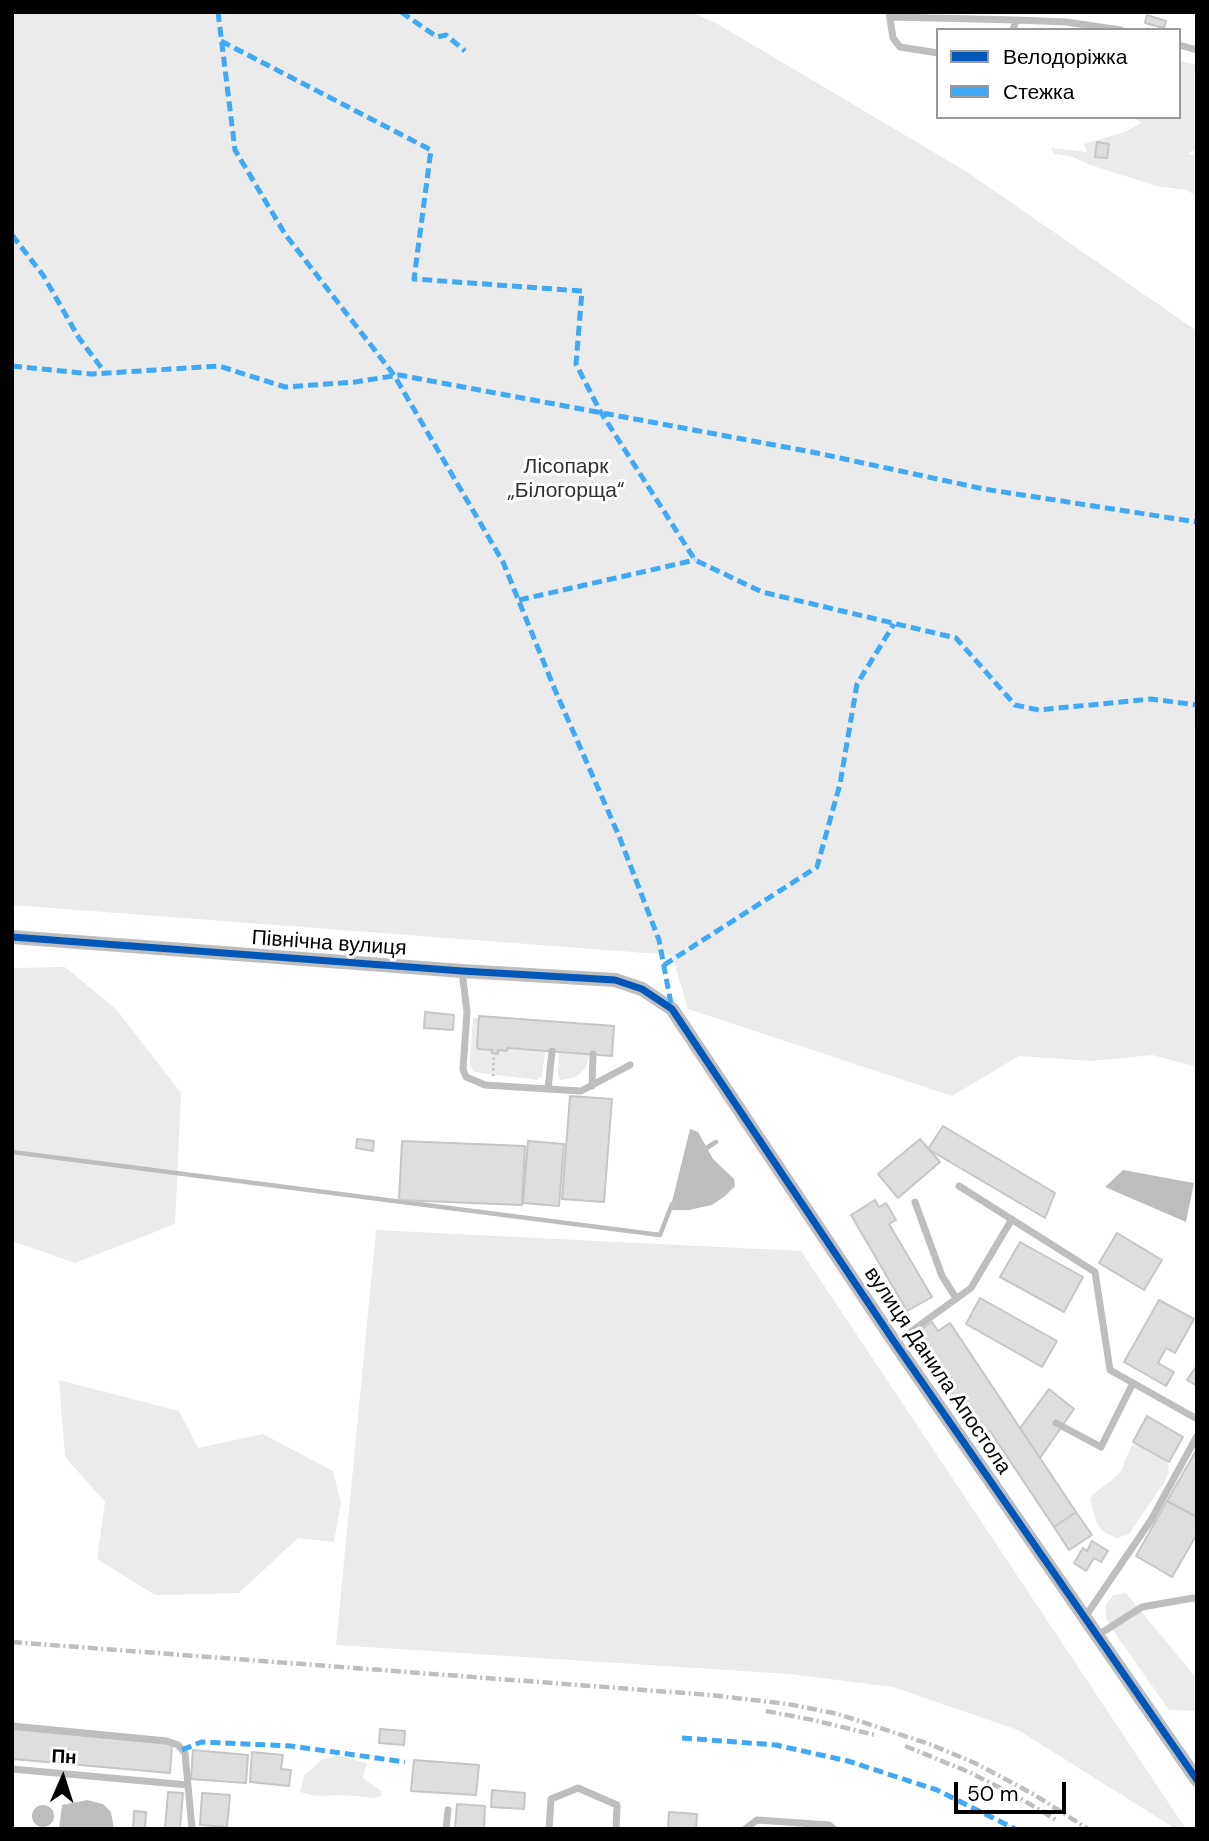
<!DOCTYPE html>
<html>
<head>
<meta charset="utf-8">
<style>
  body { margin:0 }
  #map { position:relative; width:1209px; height:1841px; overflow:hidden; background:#fff; font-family:"DM Sans",sans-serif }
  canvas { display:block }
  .frame { position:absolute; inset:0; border:14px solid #000; pointer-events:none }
  .legend { position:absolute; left:936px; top:28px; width:245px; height:91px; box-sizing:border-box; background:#fff; border:2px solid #999; margin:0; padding:9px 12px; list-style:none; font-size:21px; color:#000 }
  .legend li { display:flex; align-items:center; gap:14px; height:35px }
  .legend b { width:35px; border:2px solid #999 }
  .north { position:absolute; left:28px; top:1743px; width:70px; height:70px; -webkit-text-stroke:5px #fff; paint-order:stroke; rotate:3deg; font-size:19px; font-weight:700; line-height:28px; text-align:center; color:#000 }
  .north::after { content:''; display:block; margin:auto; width:24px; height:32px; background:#000; clip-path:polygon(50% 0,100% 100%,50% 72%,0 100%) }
  .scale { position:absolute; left:954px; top:1782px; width:112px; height:32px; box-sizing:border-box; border:4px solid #000; border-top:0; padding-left:9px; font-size:21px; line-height:24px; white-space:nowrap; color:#000; -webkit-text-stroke:5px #fff; paint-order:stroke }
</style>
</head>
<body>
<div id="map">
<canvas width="1209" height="1841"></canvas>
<div class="frame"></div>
<ul class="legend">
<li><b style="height:9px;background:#0057b8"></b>Велодоріжка</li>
<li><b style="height:9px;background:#3fa9f5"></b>Стежка</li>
</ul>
<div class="north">Пн</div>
<div class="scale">50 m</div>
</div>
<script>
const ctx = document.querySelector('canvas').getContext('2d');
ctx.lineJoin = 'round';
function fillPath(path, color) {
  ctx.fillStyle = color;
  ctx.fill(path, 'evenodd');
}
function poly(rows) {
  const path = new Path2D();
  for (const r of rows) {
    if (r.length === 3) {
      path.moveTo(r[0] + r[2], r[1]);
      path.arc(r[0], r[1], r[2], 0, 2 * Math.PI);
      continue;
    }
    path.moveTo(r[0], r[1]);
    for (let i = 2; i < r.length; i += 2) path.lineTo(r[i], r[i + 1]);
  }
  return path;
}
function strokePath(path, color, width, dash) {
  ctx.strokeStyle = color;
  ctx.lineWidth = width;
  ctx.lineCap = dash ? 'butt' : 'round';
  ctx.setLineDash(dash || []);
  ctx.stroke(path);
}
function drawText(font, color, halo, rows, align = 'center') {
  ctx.font = font + ' "DM Sans",sans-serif';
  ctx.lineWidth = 6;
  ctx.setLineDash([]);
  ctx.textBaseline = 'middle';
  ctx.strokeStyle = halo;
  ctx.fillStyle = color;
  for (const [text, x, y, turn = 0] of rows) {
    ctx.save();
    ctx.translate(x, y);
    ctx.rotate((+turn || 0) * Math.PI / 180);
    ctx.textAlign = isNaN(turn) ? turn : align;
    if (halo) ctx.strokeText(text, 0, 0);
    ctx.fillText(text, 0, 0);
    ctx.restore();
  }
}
fillPath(poly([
  [12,12,691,12,716,23,967,172,1197,331,1197,1067,1152,1055,1093,1061,1019,1056,952,1096,688,1009,672,955,12,905],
  [1179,61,1197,65,1197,148,1188,154,1197,156,1197,196,1186,190,1157,186,1090,165,1073,157,1054,154,1051,148,1087,152,1084,144,1125,132,1142,122,1128,117,1179,117],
  [65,967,116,1009,181,1093,175,1224,75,1263,12,1241,12,968],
  [473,1018,479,1018,492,1053,498,1054,498,1050,507,1048,545,1051,542,1076,537,1080,474,1072,470,1065],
  [559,1052,589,1054,586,1068,574,1078,560,1080,558,1074],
  [376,1230,801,1251,1186,1829,1176,1829,1018,1730,893,1687,790,1674,336,1645],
  [59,1380,179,1411,198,1448,263,1434,333,1471,341,1503,334,1542,298,1538,239,1593,155,1595,97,1559,105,1502,65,1457],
  [1141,1439,1167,1459,1169,1472,1165,1481,1129,1534,1117,1538,1105,1533,1097,1524,1090,1500,1092,1495,1112,1480,1121,1471,1131,1447],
  [1126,1593,1197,1679,1197,1709,1194,1711,1169,1710,1112,1629,1106,1618,1105,1606,1113,1595],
  [336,1755,367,1763,363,1778,380,1790,382,1795,375,1798,342,1795,316,1796,300,1792,304,1776,321,1760]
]), '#ebebeb');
fillPath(poly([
  [690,1129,698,1132,713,1159,734,1179,735,1186,725,1196,712,1205,689,1210,670,1210],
  [1123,1170,1194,1183,1186,1222,1105,1187],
  [87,1800,103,1804,111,1812,114,1829,59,1829,62,1805],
  [43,1816,11]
]), '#bdbdbd');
strokePath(poly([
  [702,1151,716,1142],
  [12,1152,660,1235,672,1204]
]), '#bdbdbd', 4.5);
const building = poly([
  [1147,15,1166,21,1164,28,1145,23,1147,15],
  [1097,142,1109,144,1107,158,1095,157,1097,142],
  [425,1012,454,1015,453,1030,424,1028,425,1012],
  [479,1016,614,1026,612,1056,507,1048,507,1051,498,1050,498,1054,492,1053,492,1050,478,1049,477,1046,479,1016],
  [570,1096,612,1099,604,1202,562,1199,570,1096],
  [943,1126,1055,1193,1045,1218,928,1149,943,1126],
  [357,1139,374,1141,373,1151,356,1148,357,1139],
  [920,1139,940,1162,898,1198,878,1174,920,1139],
  [402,1141,525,1146,522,1205,399,1200,402,1141],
  [528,1141,564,1144,559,1206,523,1203,528,1141],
  [875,1200,879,1207,886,1203,896,1220,889,1224,932,1297,907,1311,851,1215,875,1200],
  [1117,1233,1162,1260,1144,1290,1099,1263,1117,1233],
  [1020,1242,1083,1277,1064,1312,1000,1277,1020,1242],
  [980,1298,1057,1341,1042,1367,966,1324,980,1298],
  [1159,1300,1194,1319,1175,1353,1166,1348,1158,1363,1174,1372,1166,1386,1124,1362,1159,1300],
  [932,1322,938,1331,950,1323,1076,1512,1054,1527,990,1431,979,1438,920,1349,928,1344,919,1331,932,1322],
  [1197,1365,1197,1386,1187,1380,1197,1365],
  [1049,1389,1074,1409,1040,1458,1020,1428,1049,1389],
  [1147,1416,1183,1437,1169,1462,1133,1442,1147,1416],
  [1197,1449,1197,1517,1167,1501,1197,1449],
  [1167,1501,1197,1517,1197,1534,1172,1577,1136,1556,1167,1501],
  [1076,1512,1092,1535,1069,1550,1054,1527,1076,1512],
  [1092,1541,1108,1551,1101,1562,1094,1558,1086,1571,1074,1563,1083,1548,1087,1551,1092,1541],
  [12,1729,172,1744,170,1773,12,1759,12,1729],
  [380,1729,405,1731,404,1745,379,1743,380,1729],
  [193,1750,248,1755,246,1783,191,1779,193,1750],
  [252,1752,283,1755,281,1769,291,1770,289,1786,250,1782,252,1752],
  [414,1760,479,1765,476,1795,411,1791,414,1760],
  [492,1790,525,1793,524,1809,491,1807,492,1790],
  [168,1792,183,1793,180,1829,165,1829,168,1792],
  [202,1793,230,1795,227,1827,200,1825,202,1793],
  [457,1804,485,1806,484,1829,455,1829,457,1804],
  [134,1811,146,1812,145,1829,133,1829,134,1811],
  [669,1812,697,1814,696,1829,668,1828,669,1812]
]);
fillPath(building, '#dedede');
strokePath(building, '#c6c6c6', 2);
strokePath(poly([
  [493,1076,494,1054]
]), '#b9b9b9', 2.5, [2, 3.5]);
strokePath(poly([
  [889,12,893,38,900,47,938,53],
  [891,17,1016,20],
  [1013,30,1016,20,1066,22,1121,30],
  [1179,45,1197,50],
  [462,971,467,1012,463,1069,466,1077,485,1085,581,1091,630,1065],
  [592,1086,593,1054],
  [548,1089,552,1051],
  [959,1186,1095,1272,1110,1370,1197,1419],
  [915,1202,942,1276,956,1298],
  [895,1343,971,1288,1012,1219],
  [1056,1423,1101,1447,1133,1383],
  [1085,1617,1151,1520,1197,1436],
  [1098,1635,1142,1607,1193,1598,1197,1599],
  [12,1726,167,1741,178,1745,185,1753,192,1829],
  [12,1769,188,1785],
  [446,1829,448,1810],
  [549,1829,551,1799,578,1788,617,1805,616,1829],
  [745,1829,757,1820,829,1825,834,1829]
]), '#bebebe', 7);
strokePath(poly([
  [12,937,462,971,615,980,642,989,672,1009,895,1343,1197,1780]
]), '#bebebe', 14);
strokePath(poly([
  [12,1642,710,1695,788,1704,838,1714,932,1745,977,1764,1035,1795,1088,1829],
  [766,1711,813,1720,875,1735],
  [905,1746,969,1772,1018,1797,1058,1821]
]), '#bebebe', 4.5, [10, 3.5, 2, 3.5]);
strokePath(poly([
  [218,12,235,150,285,234,394,375,503,562,555,690,619,836,659,940,672,1009],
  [401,12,437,37,446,35,465,51],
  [221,41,431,150,414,279,582,291,576,364,600,411,695,560,762,592,956,638,1015,705,1039,710,1151,699,1197,705],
  [12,235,43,275,79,338,106,374],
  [12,366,92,374,219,366,285,387,355,382,399,375,812,452,984,489,1197,522],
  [519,600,695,560],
  [664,965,817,867,840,784,857,684,894,624],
  [682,1738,776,1745,848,1761,937,1790,1015,1829],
  [182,1750,201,1742,291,1746,405,1762]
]), '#3fa9f5', 5, [10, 5]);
strokePath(poly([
  [12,937,462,971,615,980,642,989,672,1009,895,1343,1197,1780]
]), '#0057b8', 7);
drawText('21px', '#313131', '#fff', [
  ["Лісопарк",566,467],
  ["„Білогорща“",566,491]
]);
drawText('21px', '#000', '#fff', [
  ["Північна вулиця",329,944,4],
  ["вулиця Данила Апостола",937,1371,56]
]);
</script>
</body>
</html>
